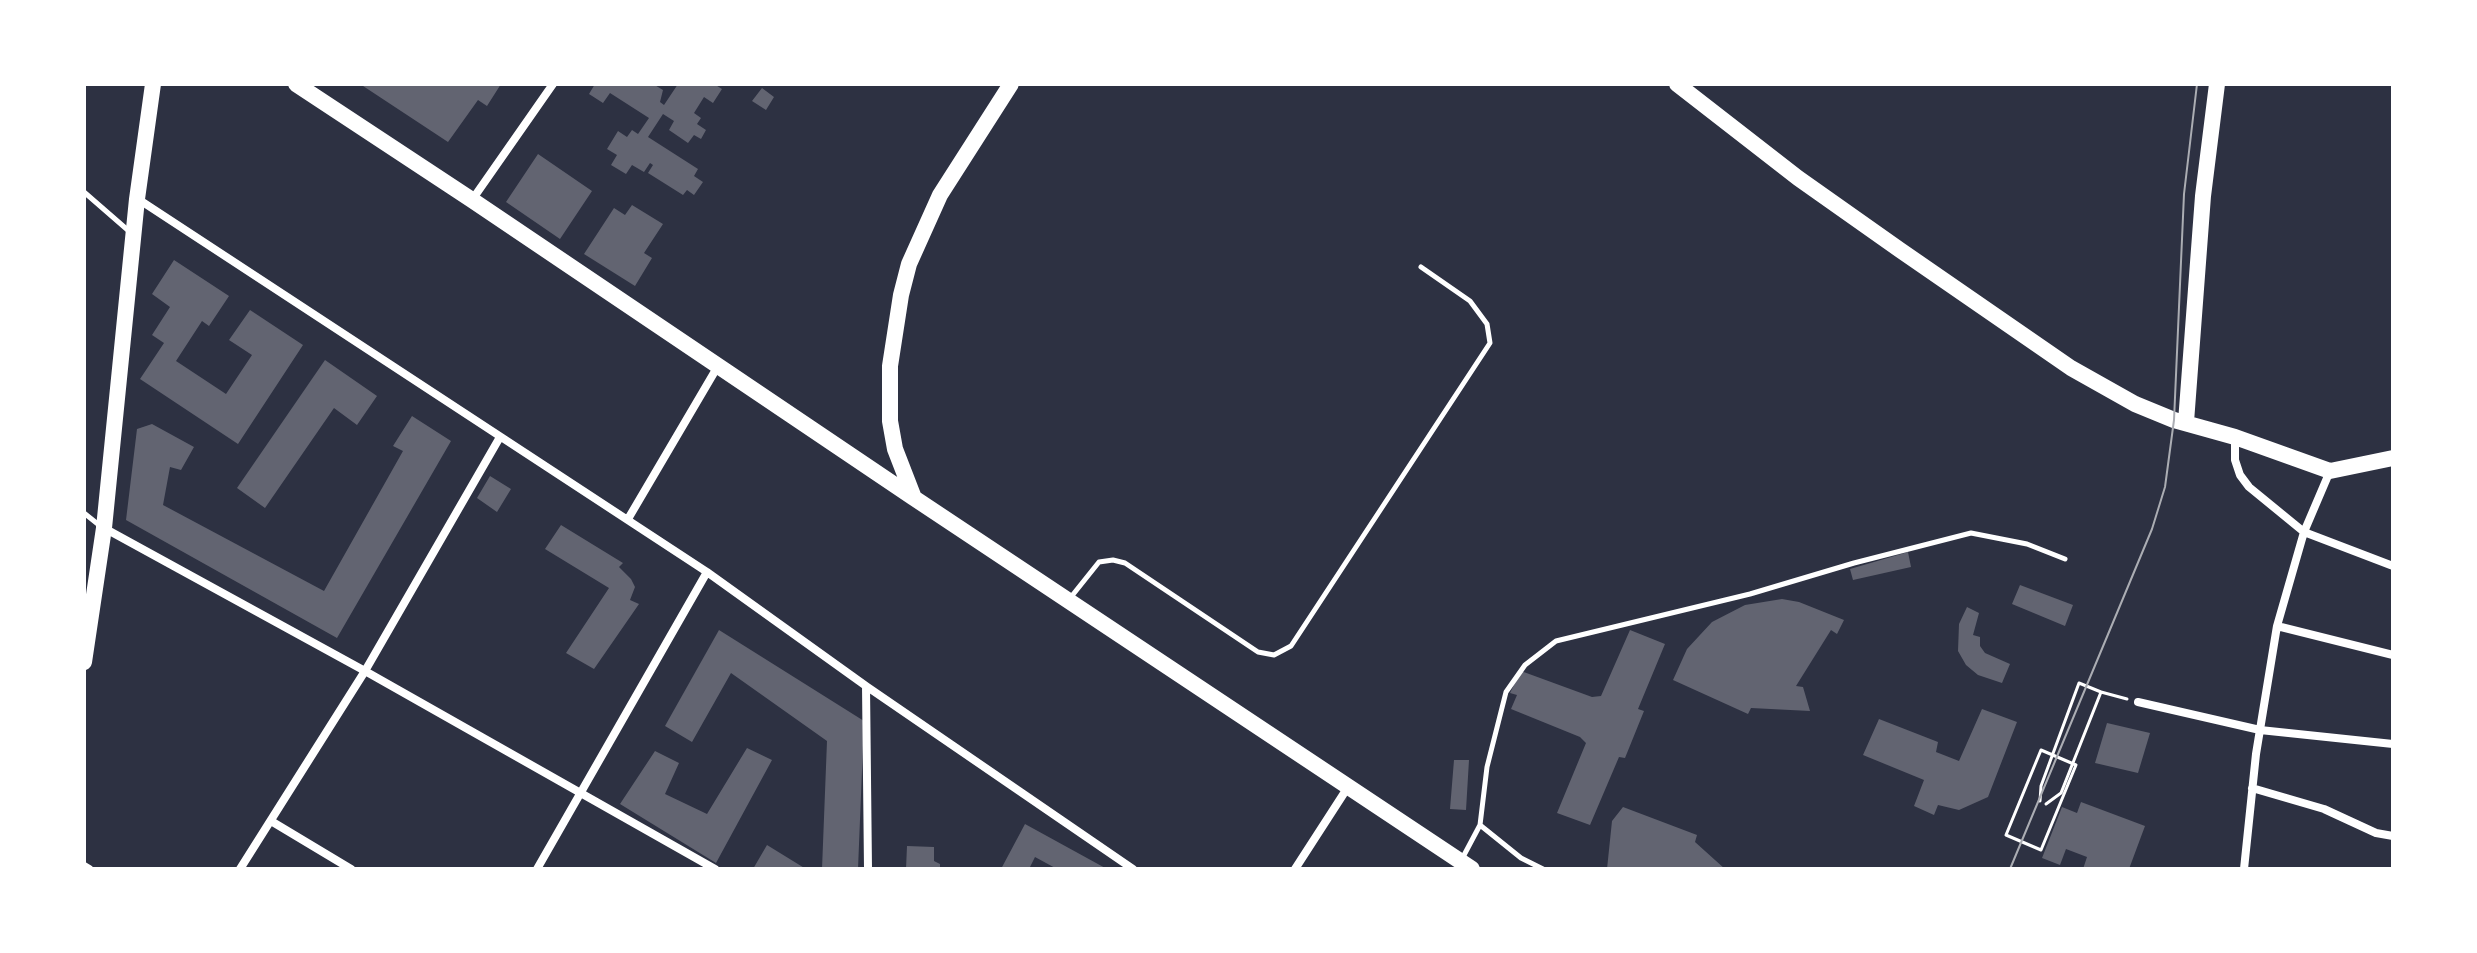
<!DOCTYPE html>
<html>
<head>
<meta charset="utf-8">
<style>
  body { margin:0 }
  #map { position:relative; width:2477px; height:953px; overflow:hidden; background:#2d3142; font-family:"PT Sans Narrow",sans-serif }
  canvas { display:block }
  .frame { position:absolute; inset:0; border:86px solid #fff; pointer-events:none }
</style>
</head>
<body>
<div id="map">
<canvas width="2477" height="953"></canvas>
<div class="frame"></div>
</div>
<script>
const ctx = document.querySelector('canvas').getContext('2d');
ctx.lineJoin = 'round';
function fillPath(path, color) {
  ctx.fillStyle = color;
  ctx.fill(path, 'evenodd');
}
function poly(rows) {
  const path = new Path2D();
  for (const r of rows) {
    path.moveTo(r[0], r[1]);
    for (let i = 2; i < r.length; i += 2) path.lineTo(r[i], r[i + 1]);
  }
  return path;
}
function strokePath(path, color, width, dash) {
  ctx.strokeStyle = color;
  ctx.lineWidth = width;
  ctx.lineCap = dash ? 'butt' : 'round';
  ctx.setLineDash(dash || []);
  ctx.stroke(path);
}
fillPath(poly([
  [360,84,438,86,501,84,487,106,478,100,448,142],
  [595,84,653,84,663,90,660,102,664,105,678,84,714,84,722,89,713,103,704,97,694,113,701,118,697,124,706,130,701,139,694,135,688,143,669,130,674,121,663,114,648,137,698,169,694,176,703,182,694,195,687,190,683,195,648,173,653,165,650,163,644,172,632,165,626,174,611,165,617,155,607,149,618,131,627,137,632,130,638,134,649,118,610,93,603,103,589,94],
  [762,88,774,97,766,110,752,101],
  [538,154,592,191,560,239,506,202],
  [632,205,663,224,644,253,652,258,635,286,584,254,614,208,625,215],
  [174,260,229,296,209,326,202,321,176,361,226,394,252,355,229,340,250,310,303,345,238,444,140,379,164,343,152,335,170,307,152,294],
  [325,360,377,396,357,425,334,408,265,508,237,488],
  [412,416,451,441,337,638,126,520,137,429,152,424,194,447,181,470,170,467,163,505,324,591,403,451,393,446],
  [490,476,511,489,497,512,477,498],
  [561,525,623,563,619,567,631,579,635,587,630,600,639,604,594,669,566,653,609,588,545,549],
  [1908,552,1911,567,1853,580,1850,569],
  [2020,585,2073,605,2065,626,2012,604],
  [1782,599,1799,602,1844,620,1837,634,1831,630,1796,686,1803,687,1810,711,1751,708,1748,714,1673,680,1687,649,1712,622,1745,605],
  [1967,607,1979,613,1973,635,1980,637,1980,646,1985,653,2010,664,2002,683,1978,675,1966,665,1958,651,1959,624],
  [719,630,864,721,858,869,822,869,827,741,731,673,692,742,665,726],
  [1630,630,1665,644,1638,709,1644,711,1625,758,1619,757,1590,825,1557,813,1586,743,1580,737,1511,709,1517,695,1510,693,1521,671,1592,697,1601,696],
  [1982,709,2017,722,1988,797,1959,810,1938,805,1934,815,1914,806,1924,780,1863,755,1879,719,1938,742,1936,752,1959,761],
  [2107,723,2150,733,2138,773,2095,763],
  [747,748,772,760,716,863,620,804,655,751,679,763,665,794,707,814],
  [1454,760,1469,760,1466,810,1450,809],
  [2081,802,2145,826,2129,869,2083,869,2087,857,2066,849,2060,865,2042,858,2062,807,2077,813],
  [1623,807,1697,835,1695,842,1725,869,1607,869,1612,821],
  [1025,824,1107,869,1057,869,1035,857,1029,869,1001,869],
  [767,845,806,869,753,869],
  [907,846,934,847,934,861,940,864,940,869,906,869]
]), '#626471');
strokePath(poly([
  [2041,750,2076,765,2041,850,2006,835,2041,750],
  [2040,801,2041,786,2079,683,2101,692],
  [2046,804,2061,793,2101,692,2127,699]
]), '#fff', 3);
strokePath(poly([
  [84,192,130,232],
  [84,513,99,525],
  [1071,597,1099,562,1113,560,1125,563,1258,652,1274,655,1291,646,1490,343,1487,324,1470,301,1421,267],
  [1480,825,1521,858,1543,869],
  [1463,857,1480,825,1487,767,1506,692,1525,665,1556,641,1750,594,1854,563,1971,533,2027,544,2065,559]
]), '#fff', 5);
strokePath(poly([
  [138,199,707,572,537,869],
  [472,200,553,84],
  [2235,438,2235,460,2240,475,2249,487,2304,532,2393,566],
  [628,519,718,366],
  [104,528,365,671,715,869],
  [707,572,866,686,868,869],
  [2277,626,2393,655],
  [866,686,1133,869],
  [2138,702,2260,730,2393,744],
  [2252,788,2324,809,2376,833,2393,836],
  [271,821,351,869],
  [84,866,89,869],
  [240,869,365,671,500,437],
  [1295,869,1348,787],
  [2244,869,2256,754,2277,626,2304,532,2330,471]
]), '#fff', 8);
strokePath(poly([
  [296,84,472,200,914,498],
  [1011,84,940,195,909,264,901,295,890,366,890,421,895,449,914,498,1472,869],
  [1677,84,1798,178,1900,250,2071,368,2135,404,2174,420,2235,437,2330,471,2393,458],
  [2186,422,2203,196,2217,84],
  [84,662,104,528,137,199,153,84]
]), '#fff', 16);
strokePath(poly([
  [2010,869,2152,529,2165,487,2174,420,2184,194,2197,84]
]), '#abadb3', 2);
</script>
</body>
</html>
